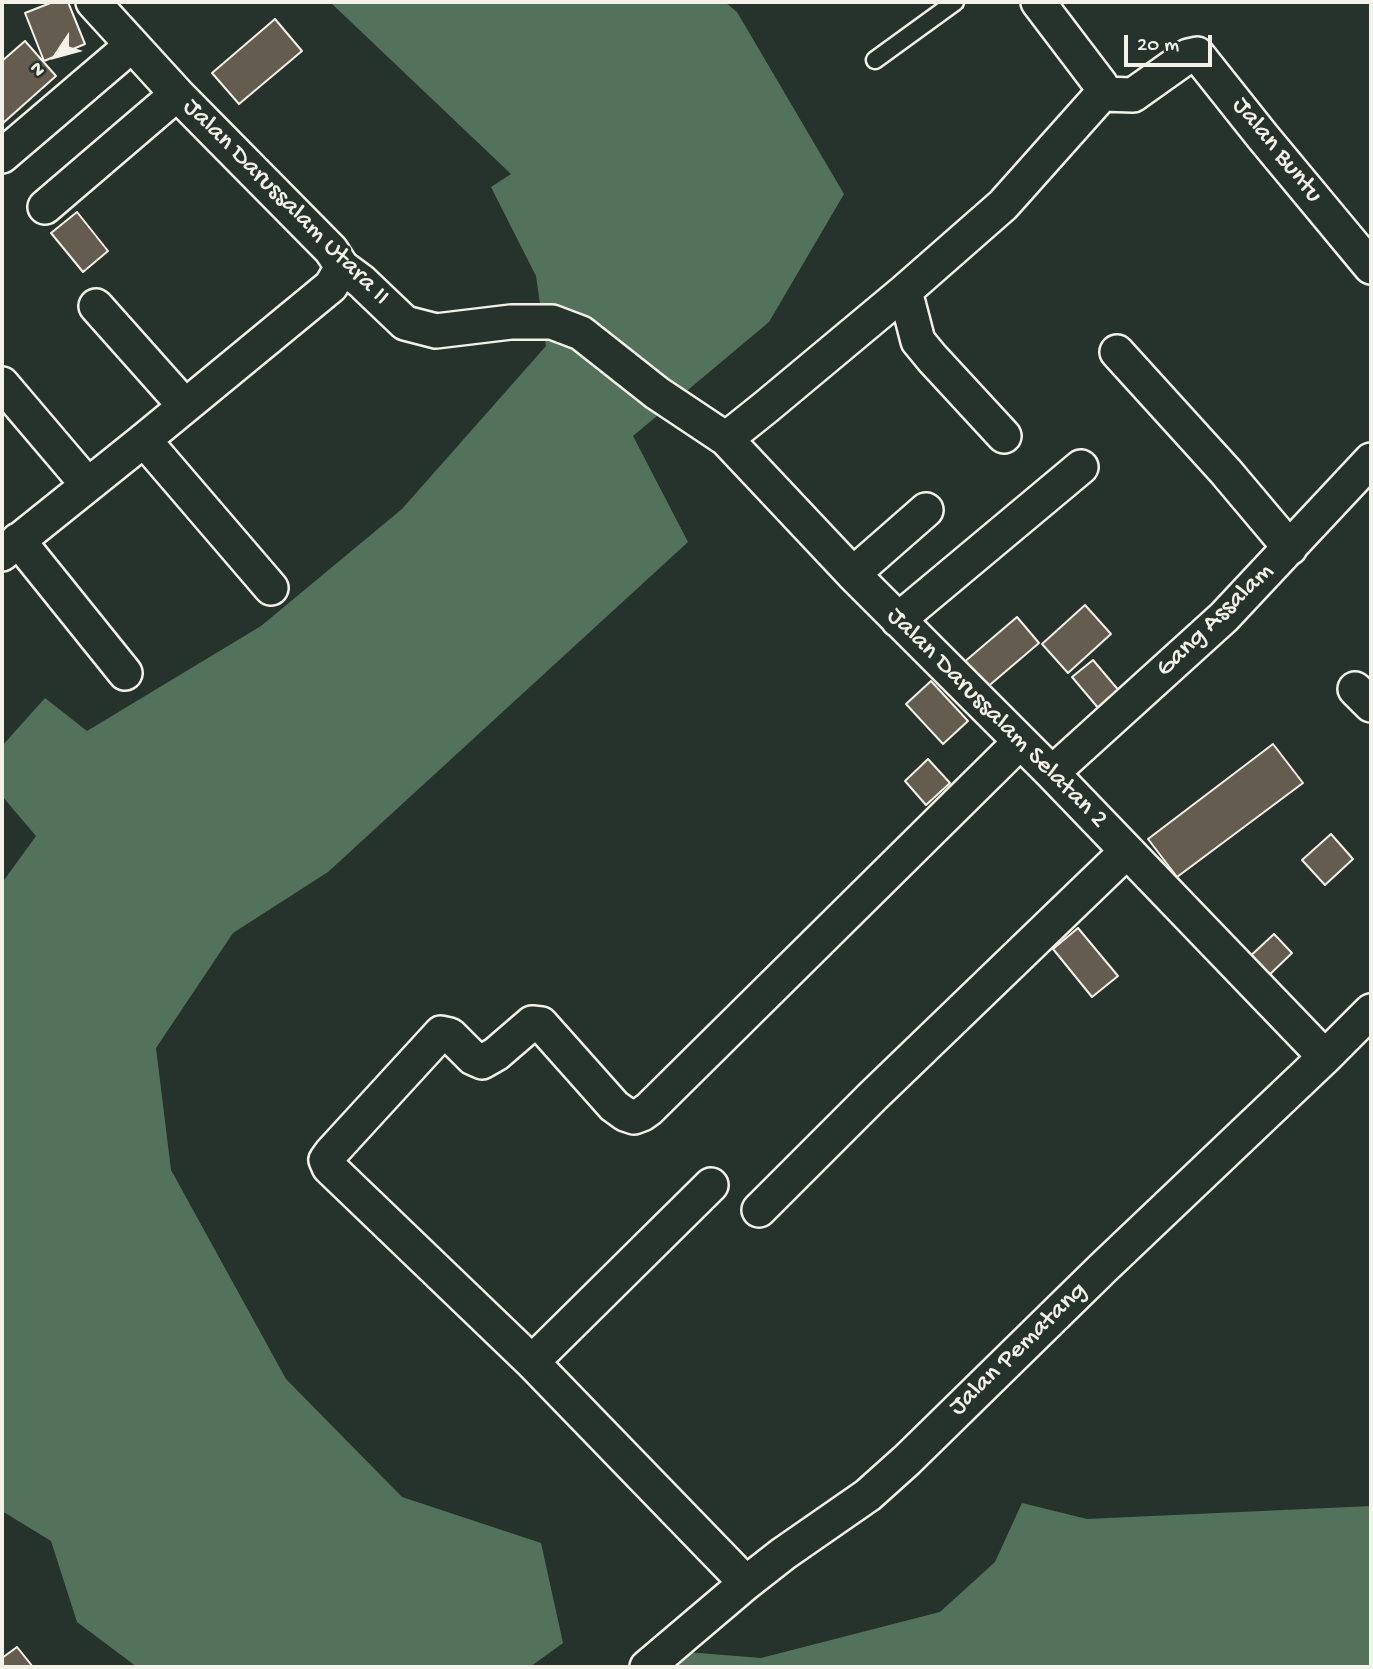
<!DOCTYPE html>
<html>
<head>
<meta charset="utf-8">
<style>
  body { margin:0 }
  #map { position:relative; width:1373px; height:1669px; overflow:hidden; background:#26332d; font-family:"Gochi Hand",sans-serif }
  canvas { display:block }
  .frame { position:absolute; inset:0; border:4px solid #f4f1e8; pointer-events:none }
  .north { position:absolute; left:21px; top:21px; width:70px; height:70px; -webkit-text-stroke:5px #26332d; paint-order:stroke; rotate:234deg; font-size:19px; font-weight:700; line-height:28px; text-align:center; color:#f4f1e8 }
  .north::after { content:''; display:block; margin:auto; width:24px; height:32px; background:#f4f1e8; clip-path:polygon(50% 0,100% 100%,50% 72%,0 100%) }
  .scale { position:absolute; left:1124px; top:35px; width:88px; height:32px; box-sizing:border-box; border:4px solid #f4f1e8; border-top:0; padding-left:9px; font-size:21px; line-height:24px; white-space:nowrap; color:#f4f1e8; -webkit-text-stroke:5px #26332d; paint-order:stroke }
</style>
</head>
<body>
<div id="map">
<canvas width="1373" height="1669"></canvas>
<div class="frame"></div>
<div class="north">N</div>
<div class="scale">20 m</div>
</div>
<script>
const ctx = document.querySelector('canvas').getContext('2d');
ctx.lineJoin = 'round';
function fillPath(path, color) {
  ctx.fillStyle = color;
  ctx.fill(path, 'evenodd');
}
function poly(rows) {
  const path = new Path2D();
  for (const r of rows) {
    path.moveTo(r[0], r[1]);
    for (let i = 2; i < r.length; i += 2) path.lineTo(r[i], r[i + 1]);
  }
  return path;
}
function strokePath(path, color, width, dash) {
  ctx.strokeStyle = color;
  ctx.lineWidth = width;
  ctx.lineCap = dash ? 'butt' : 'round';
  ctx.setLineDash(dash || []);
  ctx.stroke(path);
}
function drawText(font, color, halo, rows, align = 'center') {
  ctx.font = font + ' "Gochi Hand",sans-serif';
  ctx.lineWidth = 6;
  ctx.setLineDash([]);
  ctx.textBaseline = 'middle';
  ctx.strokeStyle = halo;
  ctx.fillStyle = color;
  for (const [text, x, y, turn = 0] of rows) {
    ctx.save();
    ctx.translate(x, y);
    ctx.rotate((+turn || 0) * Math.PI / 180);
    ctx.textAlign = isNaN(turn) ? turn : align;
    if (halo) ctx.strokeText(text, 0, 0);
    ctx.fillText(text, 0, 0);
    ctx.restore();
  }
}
fillPath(poly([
  [330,2,725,2,737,12,844,194,769,322,633,436,688,542,328,872,233,933,156,1048,171,1170,286,1379,402,1497,541,1543,563,1643,530,1667,137,1667,77,1622,51,1541,2,1511,2,883,36,836,2,796,2,746,45,698,87,731,261,626,402,509,546,346,536,276,491,187,511,174],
  [1022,1503,1087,1519,1371,1506,1371,1667,666,1667,686,1652,761,1658,940,1612,995,1562]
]), '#52725c');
const building = poly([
  [53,2,68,2,85,44,44,61,25,13,53,2],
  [275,19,302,51,239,104,212,73,275,19],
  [25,41,56,76,2,124,2,61,25,41],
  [77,212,108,251,83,272,51,233,77,212],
  [1085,605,1111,634,1068,673,1042,644,1085,605],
  [1017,617,1039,643,978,695,956,669,1017,617],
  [1093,660,1120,692,1099,709,1072,677,1093,660],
  [931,681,968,721,943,744,906,704,931,681],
  [1273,744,1303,783,1177,877,1148,839,1273,744],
  [928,759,950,783,926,805,905,781,928,759],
  [1331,834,1353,859,1325,885,1302,860,1331,834],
  [1078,928,1118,976,1092,997,1053,949,1078,928],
  [1274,934,1292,953,1264,980,1245,961,1274,934],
  [17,1647,33,1667,2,1667,2,1658,17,1647]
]);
fillPath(building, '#645c4e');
strokePath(building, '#f4f1e8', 2);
const lane = poly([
  [875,60,955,2]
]);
const street = poly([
  [93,2,177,94,331,250,342,267,361,281,405,323,436,331,511,322,552,322,581,333,657,393,726,439,853,574,1052,773,1325,1057],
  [1038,2,1101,85,1102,94],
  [1102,94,1133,95,1188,56,1197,54,1263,137,1371,267],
  [2,156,132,45],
  [45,207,177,94],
  [905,291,918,341,932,358,1004,436],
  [96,306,185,406],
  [1117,352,1226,472,1290,548],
  [2,384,87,484],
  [726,439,766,407,905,291,1003,205,1102,94],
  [144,440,271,588],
  [18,540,125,673],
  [2,554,144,440,331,286,342,267],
  [853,574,926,510],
  [898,620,1081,467],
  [1355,689,1371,705],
  [1052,773,1224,617,1371,460],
  [759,1210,873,1096,1126,852],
  [532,1362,711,1185],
  [746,1583,532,1362,329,1167,326,1160,331,1153,441,1033,450,1035,473,1058,482,1062,496,1054,532,1023,541,1024,614,1106,625,1114,634,1117,642,1114,649,1109,1020,742],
  [647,1667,746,1583,783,1554,868,1495,907,1460,1103,1268,1325,1057,1371,1011]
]);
strokePath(lane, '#f4f1e8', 21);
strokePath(street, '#f4f1e8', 38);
strokePath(lane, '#26332d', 16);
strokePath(street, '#26332d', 33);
drawText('26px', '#f4f1e8', '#26332d', [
  ["Jalan Buntu",1276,151,51],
  ["Jalan Darussalam Utara II",285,203,45],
  ["Gang Assalam",1216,621,-44],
  ["Jalan Darussalam Selatan 2",996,719,45],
  ["Jalan Pematang",1019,1350,-44]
]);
</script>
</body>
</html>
